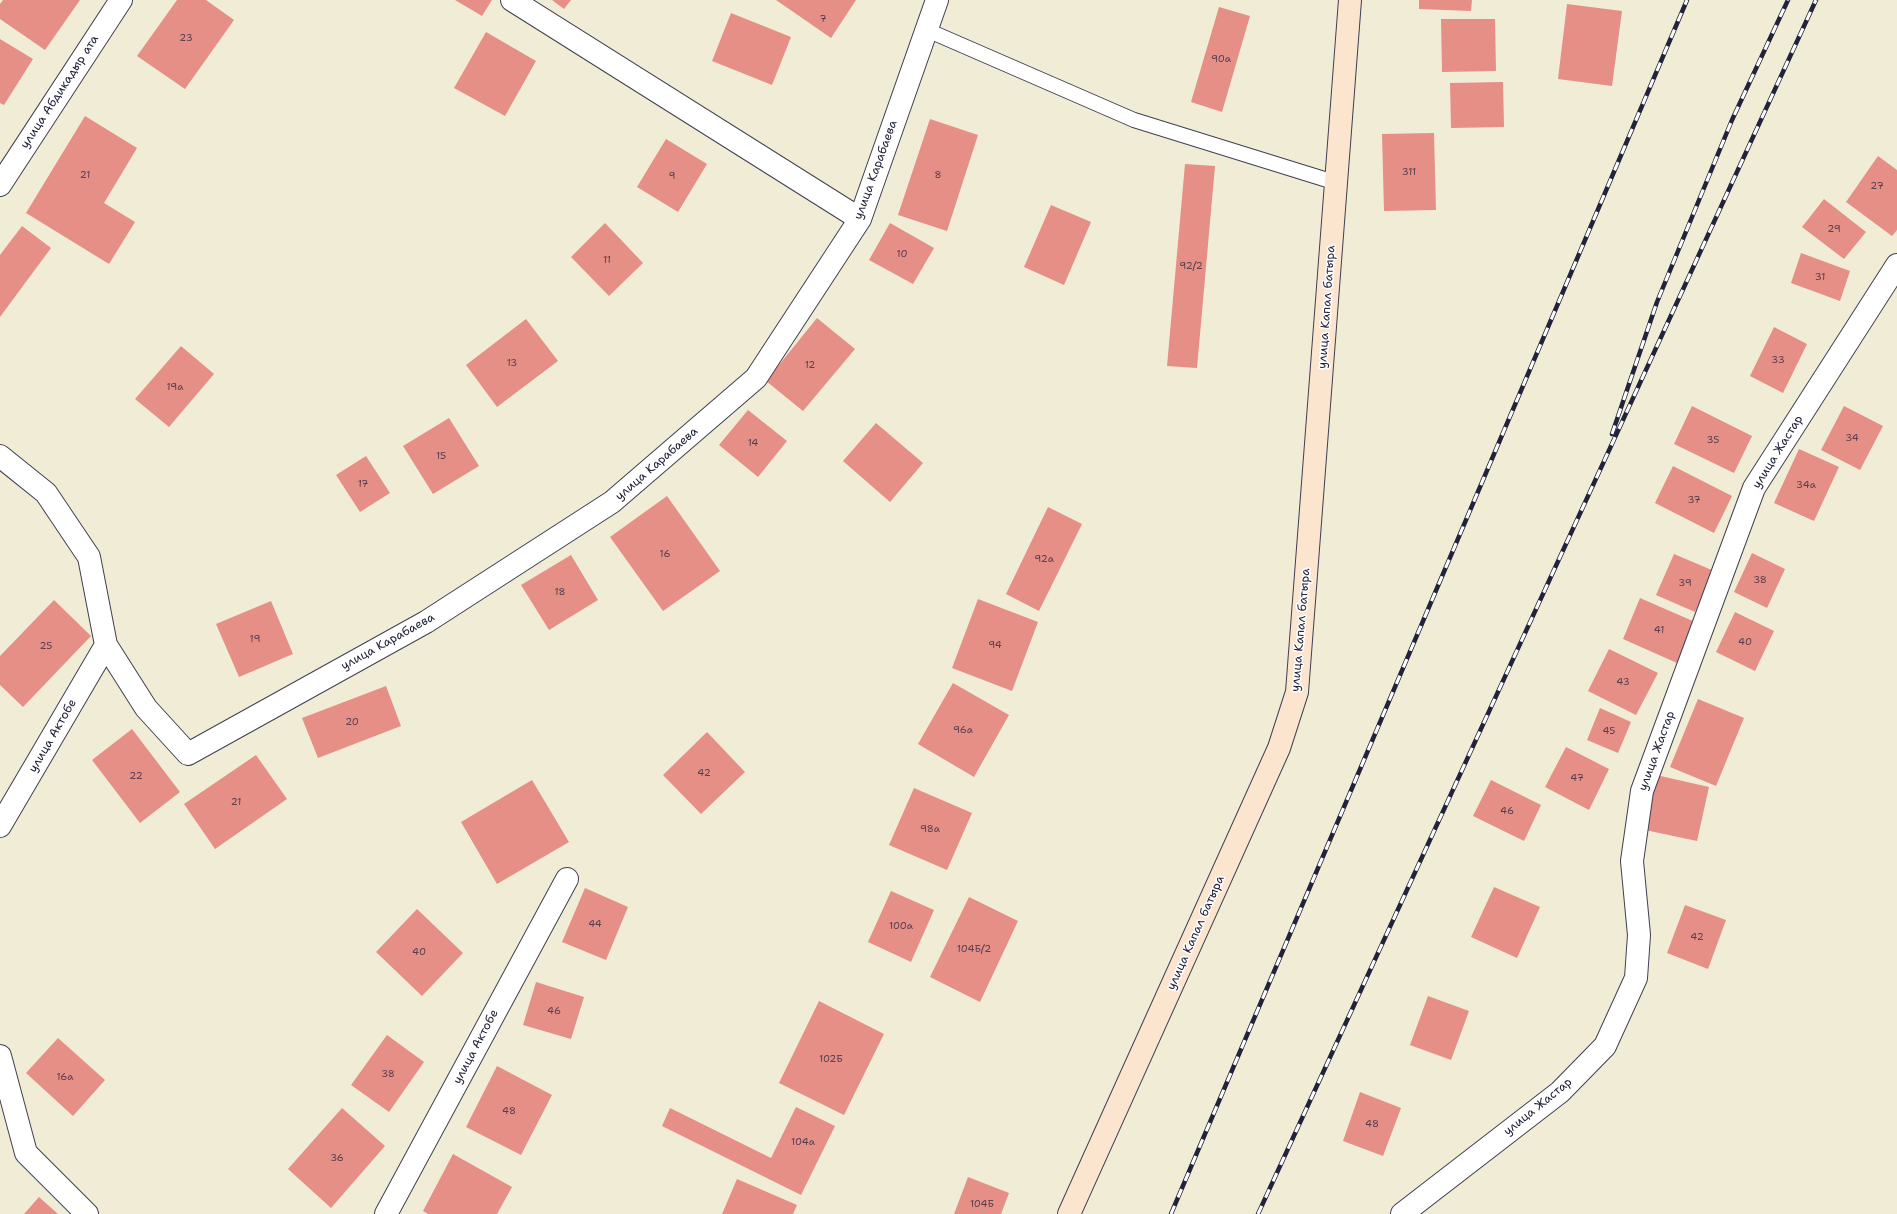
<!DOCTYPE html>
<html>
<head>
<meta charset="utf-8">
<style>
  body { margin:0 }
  canvas { display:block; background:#f0ecd5 }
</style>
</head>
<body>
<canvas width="1897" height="1214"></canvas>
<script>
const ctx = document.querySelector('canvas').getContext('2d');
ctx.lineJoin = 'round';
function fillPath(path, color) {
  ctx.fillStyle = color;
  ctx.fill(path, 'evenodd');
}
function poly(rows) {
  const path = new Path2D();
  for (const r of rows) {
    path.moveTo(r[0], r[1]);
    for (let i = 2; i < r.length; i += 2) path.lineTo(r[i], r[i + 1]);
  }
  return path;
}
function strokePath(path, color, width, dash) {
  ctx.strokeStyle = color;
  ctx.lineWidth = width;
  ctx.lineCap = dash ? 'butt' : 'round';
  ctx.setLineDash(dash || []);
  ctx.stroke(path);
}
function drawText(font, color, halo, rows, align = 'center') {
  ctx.font = font + ' "Shantell Sans",sans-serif';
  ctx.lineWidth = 3;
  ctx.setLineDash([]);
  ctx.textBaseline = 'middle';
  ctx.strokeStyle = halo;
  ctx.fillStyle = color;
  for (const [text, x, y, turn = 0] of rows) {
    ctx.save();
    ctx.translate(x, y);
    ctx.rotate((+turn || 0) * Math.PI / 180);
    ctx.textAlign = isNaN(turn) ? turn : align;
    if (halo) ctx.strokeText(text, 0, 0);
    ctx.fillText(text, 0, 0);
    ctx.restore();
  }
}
fillPath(poly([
  [3,0,80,0,45,50,0,19,0,4],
  [177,0,206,0,234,20,185,89,137,56],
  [455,0,492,0,482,16],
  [552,0,571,0,564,9],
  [776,0,856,0,831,38],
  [1419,0,1472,0,1471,11,1419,9],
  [1567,4,1622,11,1612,86,1558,79],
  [1219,7,1250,16,1222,112,1191,102],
  [731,13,791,37,772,85,712,61],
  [1441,19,1495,19,1496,71,1442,72],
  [486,32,536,61,505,116,454,88],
  [0,39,33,59,4,105,0,103],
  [1503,82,1504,127,1451,128,1450,83],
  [85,116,137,148,104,203,135,222,109,264,26,213],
  [930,119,978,135,947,231,898,215],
  [1434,133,1436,210,1384,211,1382,134],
  [666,139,707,164,678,212,637,187],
  [1878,156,1897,170,1897,230,1892,236,1846,202],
  [1185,164,1215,166,1197,368,1167,366],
  [1824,199,1866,232,1844,259,1802,227],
  [1051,205,1091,222,1064,285,1024,267],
  [605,223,643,263,609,296,571,257],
  [890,223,934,248,913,284,869,260],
  [22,226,51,248,0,317,0,255],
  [1801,253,1850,271,1840,301,1791,283],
  [817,318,855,349,803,411,766,381],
  [526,319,558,361,497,407,466,365],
  [1774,327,1807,344,1783,393,1750,376],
  [181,346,214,374,169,427,135,399],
  [1692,406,1752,436,1734,473,1674,444],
  [1844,406,1883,426,1860,470,1821,450],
  [748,410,787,441,758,477,719,445],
  [449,418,479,466,433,494,403,446],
  [876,423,923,463,890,502,843,461],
  [1799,449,1839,467,1814,521,1774,503],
  [366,456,390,493,360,512,336,475],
  [1673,466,1732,496,1714,533,1655,503],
  [667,496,720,571,663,611,610,537],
  [1048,507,1082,524,1039,611,1006,594],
  [1752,553,1785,569,1767,608,1734,592],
  [1674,554,1714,571,1695,612,1656,595],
  [571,555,598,600,549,630,521,585],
  [1640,598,1695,622,1677,663,1623,639],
  [978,599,1038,622,1012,691,952,668],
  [54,600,91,636,23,707,0,685,0,656],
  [271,601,293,654,239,677,216,624],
  [1735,612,1774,631,1755,671,1716,652],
  [1609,649,1658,673,1636,715,1588,691],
  [953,683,1009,715,974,777,918,744],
  [386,686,401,726,318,758,302,718],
  [1698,699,1744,718,1716,786,1670,767],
  [1600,708,1631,722,1618,753,1587,740],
  [132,729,180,792,140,823,92,760],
  [707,732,745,772,701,814,663,775],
  [1566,747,1609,769,1589,810,1545,787],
  [256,755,287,799,215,849,184,804],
  [1656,775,1709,787,1697,841,1645,830],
  [532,780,569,842,497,884,461,822],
  [1491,780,1541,805,1524,841,1473,816],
  [914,788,972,813,947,870,889,845],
  [1494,887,1540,907,1517,958,1471,937],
  [585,888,628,907,606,960,562,942],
  [891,891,934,910,911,962,868,942],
  [969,897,1018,921,980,1002,930,977],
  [1685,905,1726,920,1708,969,1667,953],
  [417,909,463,953,422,996,376,952],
  [536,982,584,997,571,1039,523,1025],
  [1428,996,1469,1011,1451,1060,1410,1045],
  [819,1001,884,1034,844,1115,779,1083],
  [387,1035,424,1062,389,1112,351,1085],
  [58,1038,105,1080,73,1116,26,1073],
  [497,1066,552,1095,521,1155,466,1127],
  [1360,1092,1401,1108,1383,1156,1343,1141],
  [796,1107,835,1126,801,1195,662,1126,670,1108,771,1158],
  [342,1108,385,1146,331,1208,288,1169],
  [453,1154,512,1187,497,1214,428,1214,423,1211],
  [968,1177,1009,1193,1001,1214,954,1214],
  [737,1179,797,1205,793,1214,722,1214],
  [39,1197,58,1214,24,1214]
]), '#e68f87');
const lane = poly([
  [927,30,1134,120,1337,183]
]);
const street = poly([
  [512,0,860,219],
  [0,185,121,0],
  [0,456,46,493,89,557,106,645,146,708,188,754,426,622,612,502,756,378,860,219,937,0],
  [0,826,106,645],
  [0,1056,26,1153,87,1214],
  [386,1214,567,879],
  [1402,1214,1560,1092,1605,1046,1636,978,1639,935,1632,861,1642,791,1754,488,1897,265]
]);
const secondary = poly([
  [1069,1214,1279,748,1297,692,1350,0]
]);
strokePath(lane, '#414052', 16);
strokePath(street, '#414052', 24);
strokePath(secondary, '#414052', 24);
strokePath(lane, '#fff', 14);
strokePath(street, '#fff', 22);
strokePath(secondary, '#fbe5cf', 22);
const rail = poly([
  [1612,434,1657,302,1732,120,1788,0],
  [1171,1214,1687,0],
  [1258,1214,1816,0]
]);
strokePath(rail, '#22223b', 4.5);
strokePath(rail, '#fff', 3, [9]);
drawText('10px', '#533d4e', null, [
  ["7",823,19],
  ["23",186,38],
  ["90а",1221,59],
  ["311",1409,172],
  ["21",85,175],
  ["8",938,175],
  ["9",672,176],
  ["27",1877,186],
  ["29",1834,229],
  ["10",902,254],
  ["11",607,260],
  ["92/2",1191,266],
  ["31",1820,277],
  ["33",1778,360],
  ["13",512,363],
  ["12",810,365],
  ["19а",175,387],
  ["34",1852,438],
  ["35",1713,440],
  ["14",753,443],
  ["15",441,456],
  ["17",363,484],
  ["34а",1806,485],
  ["37",1694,500],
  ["16",665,554],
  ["92а",1044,559],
  ["38",1760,580],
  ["39",1685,583],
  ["18",560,592],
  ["41",1659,630],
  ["19",255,639],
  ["40",1745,642],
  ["94",995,645],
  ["25",46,646],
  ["43",1623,682],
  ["20",352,722],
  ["96а",963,730],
  ["45",1609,731],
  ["42",704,773],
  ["22",136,776],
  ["47",1577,778],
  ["21",236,802],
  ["46",1507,811],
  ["98а",930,829],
  ["44",595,924],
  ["100а",901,926],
  ["42",1697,937],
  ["104Б/2",974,949],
  ["40",419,952],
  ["46",554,1011],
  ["102Б",831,1059],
  ["38",388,1074],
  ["16а",65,1077],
  ["48",509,1111],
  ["48",1372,1124],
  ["104а",803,1142],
  ["36",337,1158],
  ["104Б",982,1204]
]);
drawText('12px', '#22223b', '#fff', [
  ["улица Абдикадыр ата",60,92,-57],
  ["улица Карабаева",876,170,-70],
  ["улица Капал батыра",1327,307,-86],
  ["улица Жастар",1778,452,-58],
  ["улица Карабаева",657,464,-41],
  ["улица Капал батыра",1301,630,-85],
  ["улица Карабаева",388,642,-29],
  ["улица Актобе",53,736,-60],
  ["улица Жастар",1657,751,-70],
  ["улица Капал батыра",1196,933,-66],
  ["улица Актобе",476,1047,-62],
  ["улица Жастар",1538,1107,-39]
]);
</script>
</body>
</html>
